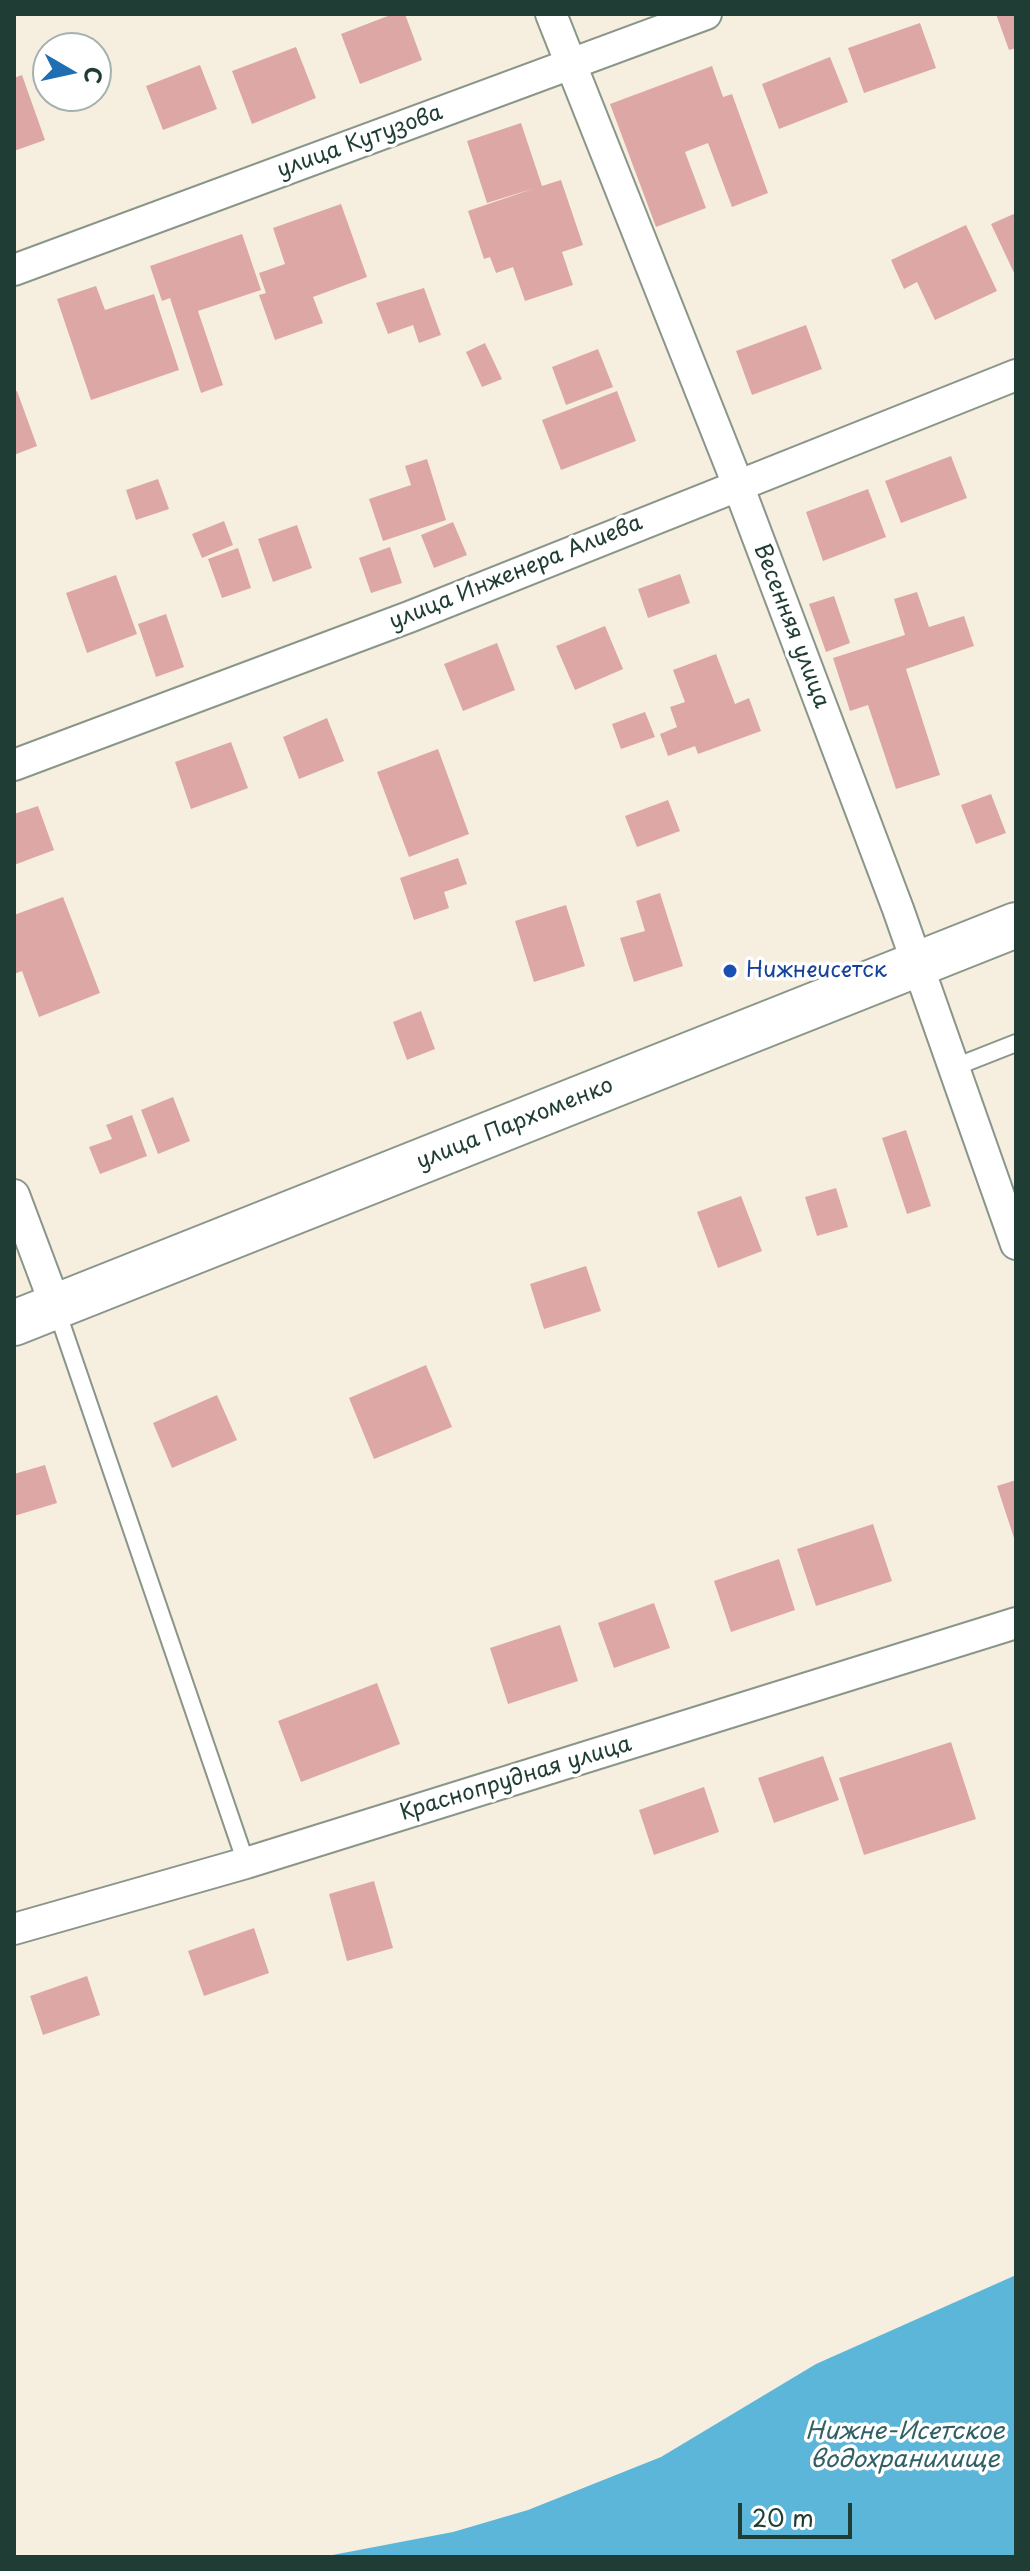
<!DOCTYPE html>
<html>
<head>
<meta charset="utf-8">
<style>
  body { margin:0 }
  #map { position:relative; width:1030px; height:2571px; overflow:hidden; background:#f6efdf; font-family:"Playpen Sans",sans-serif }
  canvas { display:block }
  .frame { position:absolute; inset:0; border:16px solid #1f3d34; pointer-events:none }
  .north { position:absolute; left:32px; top:32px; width:80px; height:80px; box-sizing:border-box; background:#fff; border:2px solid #a5b1ae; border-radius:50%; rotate:99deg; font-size:22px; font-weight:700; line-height:32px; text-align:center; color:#1f3d34 }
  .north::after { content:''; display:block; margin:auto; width:28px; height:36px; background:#1f6fb2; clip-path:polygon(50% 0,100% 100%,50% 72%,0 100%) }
  .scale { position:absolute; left:738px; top:2503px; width:114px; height:36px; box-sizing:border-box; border:4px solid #1f3d34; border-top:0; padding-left:10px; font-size:24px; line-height:28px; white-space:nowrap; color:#1f3d34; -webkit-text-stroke:6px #fff; paint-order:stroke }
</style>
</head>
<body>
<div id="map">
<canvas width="1030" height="2571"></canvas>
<div class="frame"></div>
<div class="north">С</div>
<div class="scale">20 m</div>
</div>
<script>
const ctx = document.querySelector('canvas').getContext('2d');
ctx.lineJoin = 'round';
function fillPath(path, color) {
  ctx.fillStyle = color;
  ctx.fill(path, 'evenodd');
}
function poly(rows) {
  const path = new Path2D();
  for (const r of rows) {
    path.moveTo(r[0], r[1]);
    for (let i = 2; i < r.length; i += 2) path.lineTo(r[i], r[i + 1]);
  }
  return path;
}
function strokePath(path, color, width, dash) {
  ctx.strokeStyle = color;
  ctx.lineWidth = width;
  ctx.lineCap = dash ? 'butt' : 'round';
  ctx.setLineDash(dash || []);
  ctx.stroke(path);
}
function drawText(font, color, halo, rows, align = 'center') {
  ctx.font = font + ' "Playpen Sans",sans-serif';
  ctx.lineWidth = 7;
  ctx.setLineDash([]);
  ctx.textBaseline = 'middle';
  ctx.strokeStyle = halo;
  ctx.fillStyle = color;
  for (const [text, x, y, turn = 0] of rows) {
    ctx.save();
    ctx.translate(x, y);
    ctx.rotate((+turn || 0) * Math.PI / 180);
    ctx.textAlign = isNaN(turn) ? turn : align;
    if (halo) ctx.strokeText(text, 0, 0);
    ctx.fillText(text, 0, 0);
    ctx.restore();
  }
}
fillPath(poly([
  [1016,2275,1016,2557,322,2557,453,2532,528,2510,661,2457,816,2364]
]), '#5cb6d9');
fillPath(poly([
  [393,14,405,14,422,60,360,84,341,34],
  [996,14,1016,14,1016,48,1009,50],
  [920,23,936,68,864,93,848,48],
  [296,47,316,98,252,124,232,71],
  [830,57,848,102,779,129,762,84],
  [200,65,217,109,163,130,146,86],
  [712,66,723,97,732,94,768,193,732,207,708,143,685,152,706,208,656,227,610,104],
  [22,75,45,140,14,151,14,78],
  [521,123,542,186,561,180,583,245,562,252,573,285,525,301,513,267,496,273,490,257,484,259,468,211,535,188,487,203,467,141],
  [341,204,367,277,313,297,323,323,275,340,259,295,266,293,259,273,285,264,273,228],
  [1016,213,1016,277,991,224],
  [966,225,997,291,935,320,917,282,904,289,891,260],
  [242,234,261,290,198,311,223,385,201,393,170,298,162,301,150,266],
  [96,286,105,310,154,294,179,370,91,400,57,299],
  [424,288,441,335,419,343,413,325,388,334,376,303],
  [806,325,822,369,752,395,736,351],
  [485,343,502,379,482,387,466,352],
  [598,349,613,387,566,405,552,367],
  [17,391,37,446,14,455,14,392],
  [617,391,636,441,561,470,542,420],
  [951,456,967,498,901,523,885,481],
  [427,459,446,520,383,541,369,499,411,485,405,466],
  [158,479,169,509,136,520,126,490],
  [868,489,886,537,823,561,806,512],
  [224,521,233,545,202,558,192,534],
  [453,522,467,555,434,568,421,535],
  [297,525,312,568,273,582,258,539],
  [390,547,402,583,371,593,359,558],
  [238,548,251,588,222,598,208,559],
  [680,574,690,603,648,618,638,589],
  [116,575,137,634,87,653,66,593],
  [917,592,929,627,964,616,974,646,906,669,940,775,896,789,868,705,850,711,833,658,905,635,894,599],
  [834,596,850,643,826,652,809,604],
  [166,614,184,667,156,677,138,624],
  [605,626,623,669,575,690,556,646],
  [497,643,515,690,463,711,444,664],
  [716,654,735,704,749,698,761,731,698,754,695,746,668,756,660,734,677,727,670,707,685,702,673,670],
  [645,712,655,737,621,749,612,724],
  [327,718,344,761,299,779,283,737],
  [231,742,248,788,191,809,175,762],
  [438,749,469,834,409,857,377,772],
  [991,794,1006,833,976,844,961,805],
  [668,800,680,831,637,847,625,816],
  [38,806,54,850,14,865,14,814],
  [458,858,467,884,444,892,449,908,414,920,400,878],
  [660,893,683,966,634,982,620,938,645,931,636,901],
  [63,897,100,993,39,1017,22,971,14,974,14,915],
  [566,905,585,966,534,982,515,921],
  [421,1011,435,1049,407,1060,393,1022],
  [173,1097,190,1141,158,1154,141,1110],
  [132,1115,147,1156,100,1174,89,1147,112,1139,106,1125],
  [906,1130,931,1206,907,1214,882,1138],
  [836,1188,848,1227,817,1236,805,1197],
  [741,1196,762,1251,718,1268,697,1212],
  [586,1266,601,1311,544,1329,530,1284],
  [426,1365,452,1427,374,1459,349,1398],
  [217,1395,237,1440,172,1468,153,1423],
  [45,1465,57,1503,14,1516,14,1474],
  [1016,1480,1016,1541,1015,1541,997,1486],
  [873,1524,892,1581,816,1606,797,1549],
  [779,1559,795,1610,731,1632,714,1581],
  [654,1603,670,1648,614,1668,598,1623],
  [560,1625,578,1681,508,1704,490,1648],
  [377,1683,400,1744,301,1782,278,1721],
  [951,1742,976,1819,864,1855,839,1778],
  [823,1756,839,1800,774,1823,758,1778],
  [704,1787,719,1832,654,1855,639,1810],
  [374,1881,393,1948,347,1961,329,1894],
  [254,1928,269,1973,204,1996,188,1951],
  [87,1976,100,2015,43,2035,30,1996]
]), '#dda7a6');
const service = poly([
  [955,1067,1016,1043],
  [56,1308,246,1863]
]);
const minor = poly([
  [551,14,738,485,898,909,1016,1244],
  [14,270,706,14],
  [14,765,409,617,1016,375],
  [14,1195,56,1307],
  [14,1929,246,1863,1016,1623]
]);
const primary = poly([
  [14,1323,1016,925]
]);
strokePath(service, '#8a968a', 20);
strokePath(minor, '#8a968a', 34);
strokePath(primary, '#8a968a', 48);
strokePath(service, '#fff', 16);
strokePath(minor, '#fff', 30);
strokePath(primary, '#fff', 44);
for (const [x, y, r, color] of [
  [730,971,8,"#1a4fb4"]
]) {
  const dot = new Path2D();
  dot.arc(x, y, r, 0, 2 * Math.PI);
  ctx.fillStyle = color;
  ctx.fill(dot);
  strokePath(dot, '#fff', 3);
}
drawText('22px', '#1f3d34', '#fff', [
  ["улица Кутузова",360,142,-20],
  ["улица Инженера Алиева",516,573,-22],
  ["Весенняя улица",791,626,69],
  ["улица Пархоменко",515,1124,-22],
  ["Краснопрудная улица",516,1779,-17]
]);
drawText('22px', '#164399', '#fff', [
  ["Нижнеисетск",746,971]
], 'left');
drawText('italic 24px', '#316166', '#fff', [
  ["Нижне-Исетское",905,2432],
  ["водохранилище",905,2460]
]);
</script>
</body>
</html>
